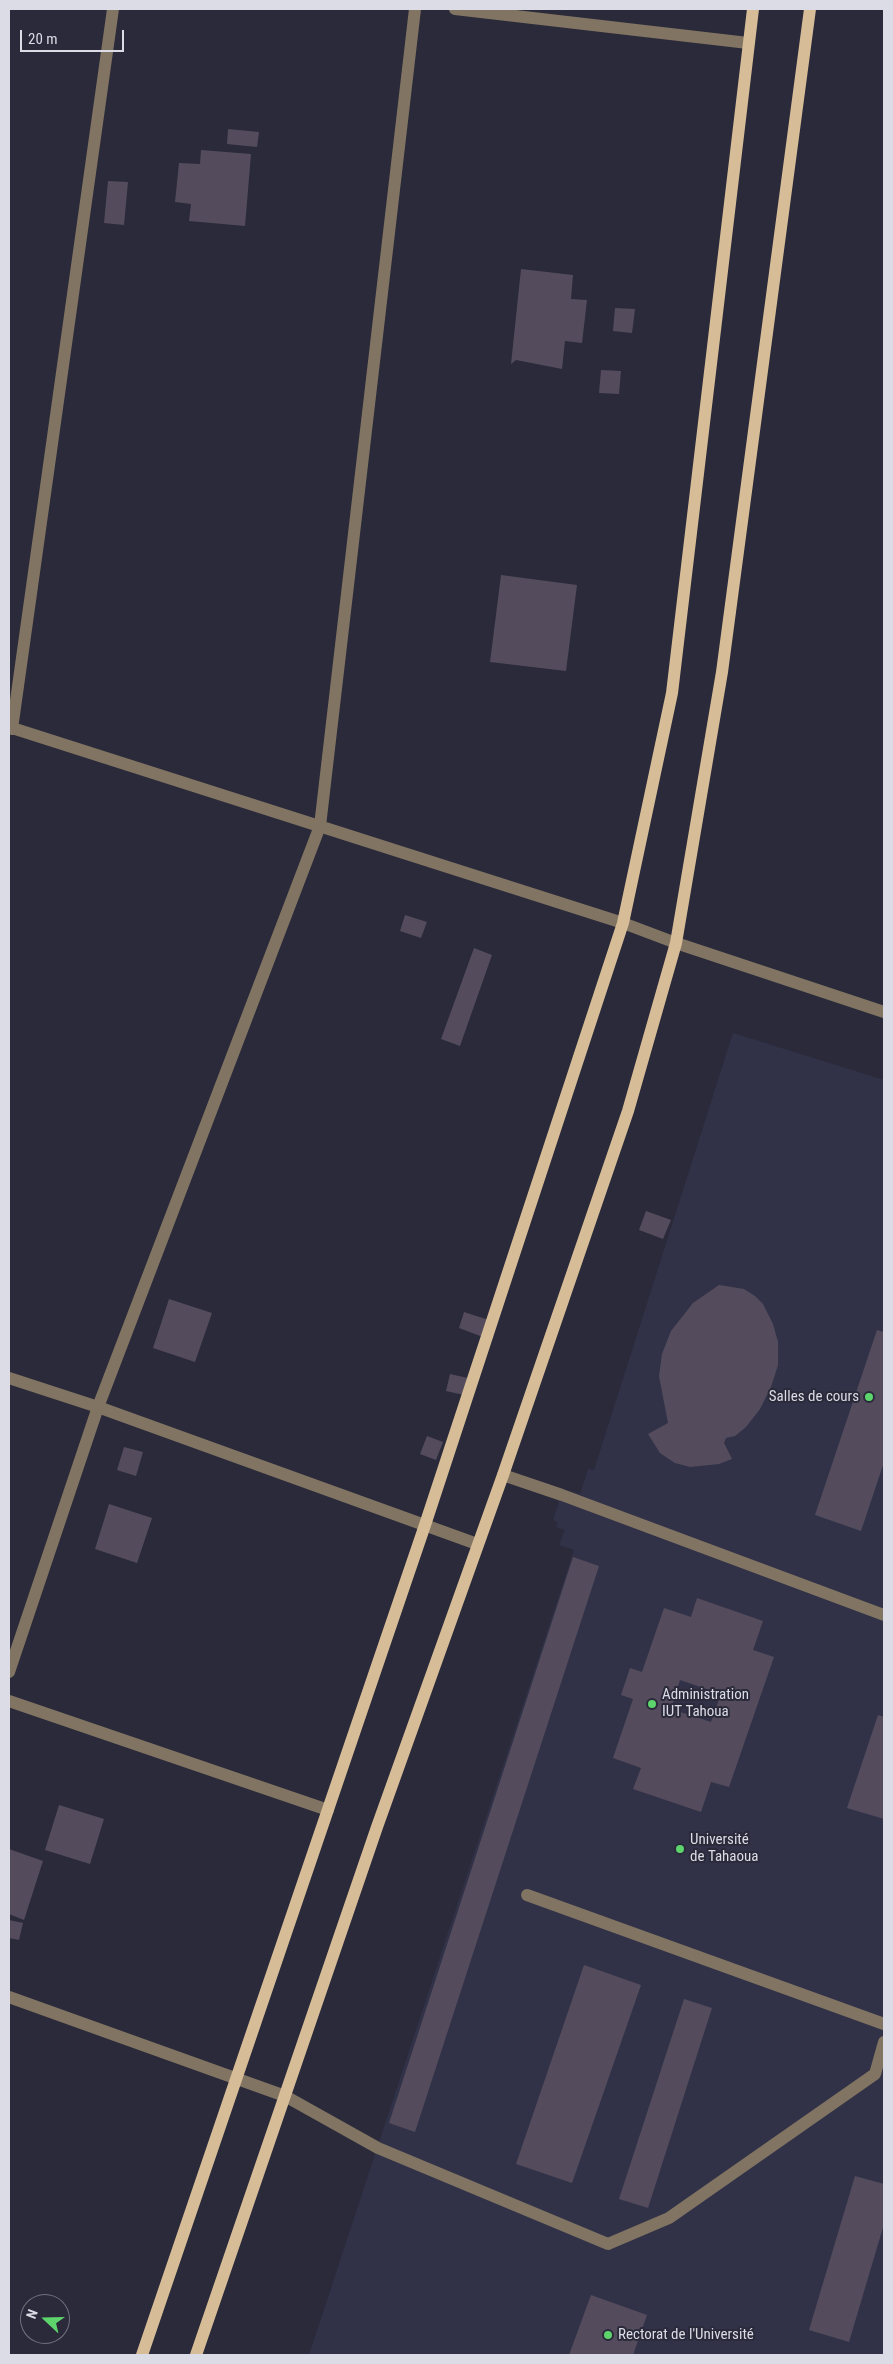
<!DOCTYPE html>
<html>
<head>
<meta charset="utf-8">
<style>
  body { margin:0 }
  #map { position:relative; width:893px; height:2364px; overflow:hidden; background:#2a2a3a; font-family:"Roboto Condensed",sans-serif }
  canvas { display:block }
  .frame { position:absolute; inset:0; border:10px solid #dbdce6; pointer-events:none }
  .north { position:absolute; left:20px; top:2294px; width:50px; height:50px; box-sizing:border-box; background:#2a2a3a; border:1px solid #71717f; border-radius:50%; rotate:291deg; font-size:14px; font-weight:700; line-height:20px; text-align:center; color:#dbdce6 }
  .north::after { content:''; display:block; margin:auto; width:18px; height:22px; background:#5ed56c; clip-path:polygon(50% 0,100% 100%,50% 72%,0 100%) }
  .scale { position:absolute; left:20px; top:30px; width:104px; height:22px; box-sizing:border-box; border:2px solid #dbdce6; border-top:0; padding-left:6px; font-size:15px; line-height:18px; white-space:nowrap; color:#dbdce6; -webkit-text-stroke:4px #2a2a3a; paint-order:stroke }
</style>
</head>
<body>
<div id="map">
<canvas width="893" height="2364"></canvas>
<div class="frame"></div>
<div class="north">N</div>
<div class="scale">20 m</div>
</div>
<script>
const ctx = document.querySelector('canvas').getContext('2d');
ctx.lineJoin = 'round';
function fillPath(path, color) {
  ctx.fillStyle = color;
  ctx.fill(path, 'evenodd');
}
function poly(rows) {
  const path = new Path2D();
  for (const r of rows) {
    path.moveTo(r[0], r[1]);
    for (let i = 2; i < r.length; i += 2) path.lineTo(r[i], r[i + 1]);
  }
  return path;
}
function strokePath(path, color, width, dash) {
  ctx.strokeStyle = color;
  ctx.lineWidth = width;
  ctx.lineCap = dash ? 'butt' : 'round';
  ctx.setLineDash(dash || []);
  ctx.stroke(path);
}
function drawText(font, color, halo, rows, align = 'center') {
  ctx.font = font + ' "Roboto Condensed",sans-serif';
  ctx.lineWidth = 4;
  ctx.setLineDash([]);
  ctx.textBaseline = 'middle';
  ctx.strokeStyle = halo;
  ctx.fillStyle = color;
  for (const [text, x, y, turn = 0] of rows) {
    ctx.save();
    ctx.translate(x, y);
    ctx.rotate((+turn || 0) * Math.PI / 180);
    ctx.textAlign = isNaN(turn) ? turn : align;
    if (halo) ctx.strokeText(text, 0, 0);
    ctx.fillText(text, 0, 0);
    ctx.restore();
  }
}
fillPath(poly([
  [733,1033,884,1080,884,2355,309,2355,574,1550,559,1545,565,1530,556,1527,558,1522,553,1520,563,1489,580,1494,588,1469,594,1470]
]), '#313248');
fillPath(poly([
  [228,129,259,132,257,147,227,144],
  [201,150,251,154,245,226,189,221,191,204,175,202,179,163,200,164],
  [108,181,128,182,124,225,104,223],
  [521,269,573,275,571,299,587,300,582,343,565,341,562,369,516,360,511,364],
  [615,308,635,309,632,333,613,331],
  [601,370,621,371,619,394,599,393],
  [501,575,577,585,566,671,490,662],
  [405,915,427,922,421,938,400,931],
  [474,948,492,955,460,1046,441,1039],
  [646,1211,671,1220,663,1239,639,1230],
  [719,1285,744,1289,755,1296,763,1304,773,1324,778,1342,778,1365,771,1387,760,1409,746,1427,735,1436,726,1438,724,1443,732,1459,719,1464,690,1467,675,1463,660,1453,648,1434,668,1423,659,1376,662,1354,671,1331,693,1303],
  [169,1299,212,1313,195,1362,153,1348],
  [464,1312,489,1320,483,1337,459,1328],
  [877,1330,884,1332,884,1462,861,1531,815,1515],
  [450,1374,468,1378,464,1395,446,1391],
  [427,1436,443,1442,436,1460,420,1454],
  [124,1447,143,1452,136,1476,117,1470],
  [109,1504,152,1518,137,1563,95,1549],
  [573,1557,599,1566,415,2132,389,2123],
  [697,1598,763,1621,753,1650,774,1657,729,1787,711,1782,701,1812,633,1789,641,1768,613,1758,633,1699,621,1695,630,1668,642,1672,664,1608,691,1617],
  [680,1680,721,1694,711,1722,671,1709],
  [878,1715,884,1717,884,1819,847,1808],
  [59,1805,104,1819,90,1864,45,1850],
  [9,1849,43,1861,24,1920,9,1914],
  [9,1920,23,1923,19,1940,9,1938],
  [584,1965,641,1985,572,2183,516,2164],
  [684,1999,712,2008,648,2208,619,2199],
  [855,2176,884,2184,884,2224,849,2342,809,2330],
  [591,2295,647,2315,633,2355,569,2355]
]), '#544c5d');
strokePath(poly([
  [455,9,748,43],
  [9,727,623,923,676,943,884,1012],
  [12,729,113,9],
  [9,1378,98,1407,477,1544],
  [503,1475,562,1495,884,1615],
  [9,1672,98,1407,320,826,415,9],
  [9,1701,328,1810],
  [527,1895,884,2024],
  [9,1997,285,2096,378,2148,608,2244,669,2218,875,2074,884,2042]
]), '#817462', 12);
strokePath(poly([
  [142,2355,425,1525,623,923,672,693,753,9],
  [196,2355,377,1827,503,1475,628,1111,676,943,722,672,810,9]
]), '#d7bd97', 12);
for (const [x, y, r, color] of [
  [869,1397,5,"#5ed56c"],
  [652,1704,5,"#5ed56c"],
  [680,1849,5,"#5ed56c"],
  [608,2335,5,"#5ed56c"]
]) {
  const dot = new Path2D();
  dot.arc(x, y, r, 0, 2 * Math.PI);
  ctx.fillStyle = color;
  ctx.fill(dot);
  strokePath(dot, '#2a2a3a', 2);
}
drawText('15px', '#dbdce6', '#2a2a3a', [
  ["Salles de cours",859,1397,"right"],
  ["Administration",662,1695],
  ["IUT Tahoua",662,1712],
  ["Université",690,1840],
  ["de Tahaoua",690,1857],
  ["Rectorat de l'Université",618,2335]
], 'left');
</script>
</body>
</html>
